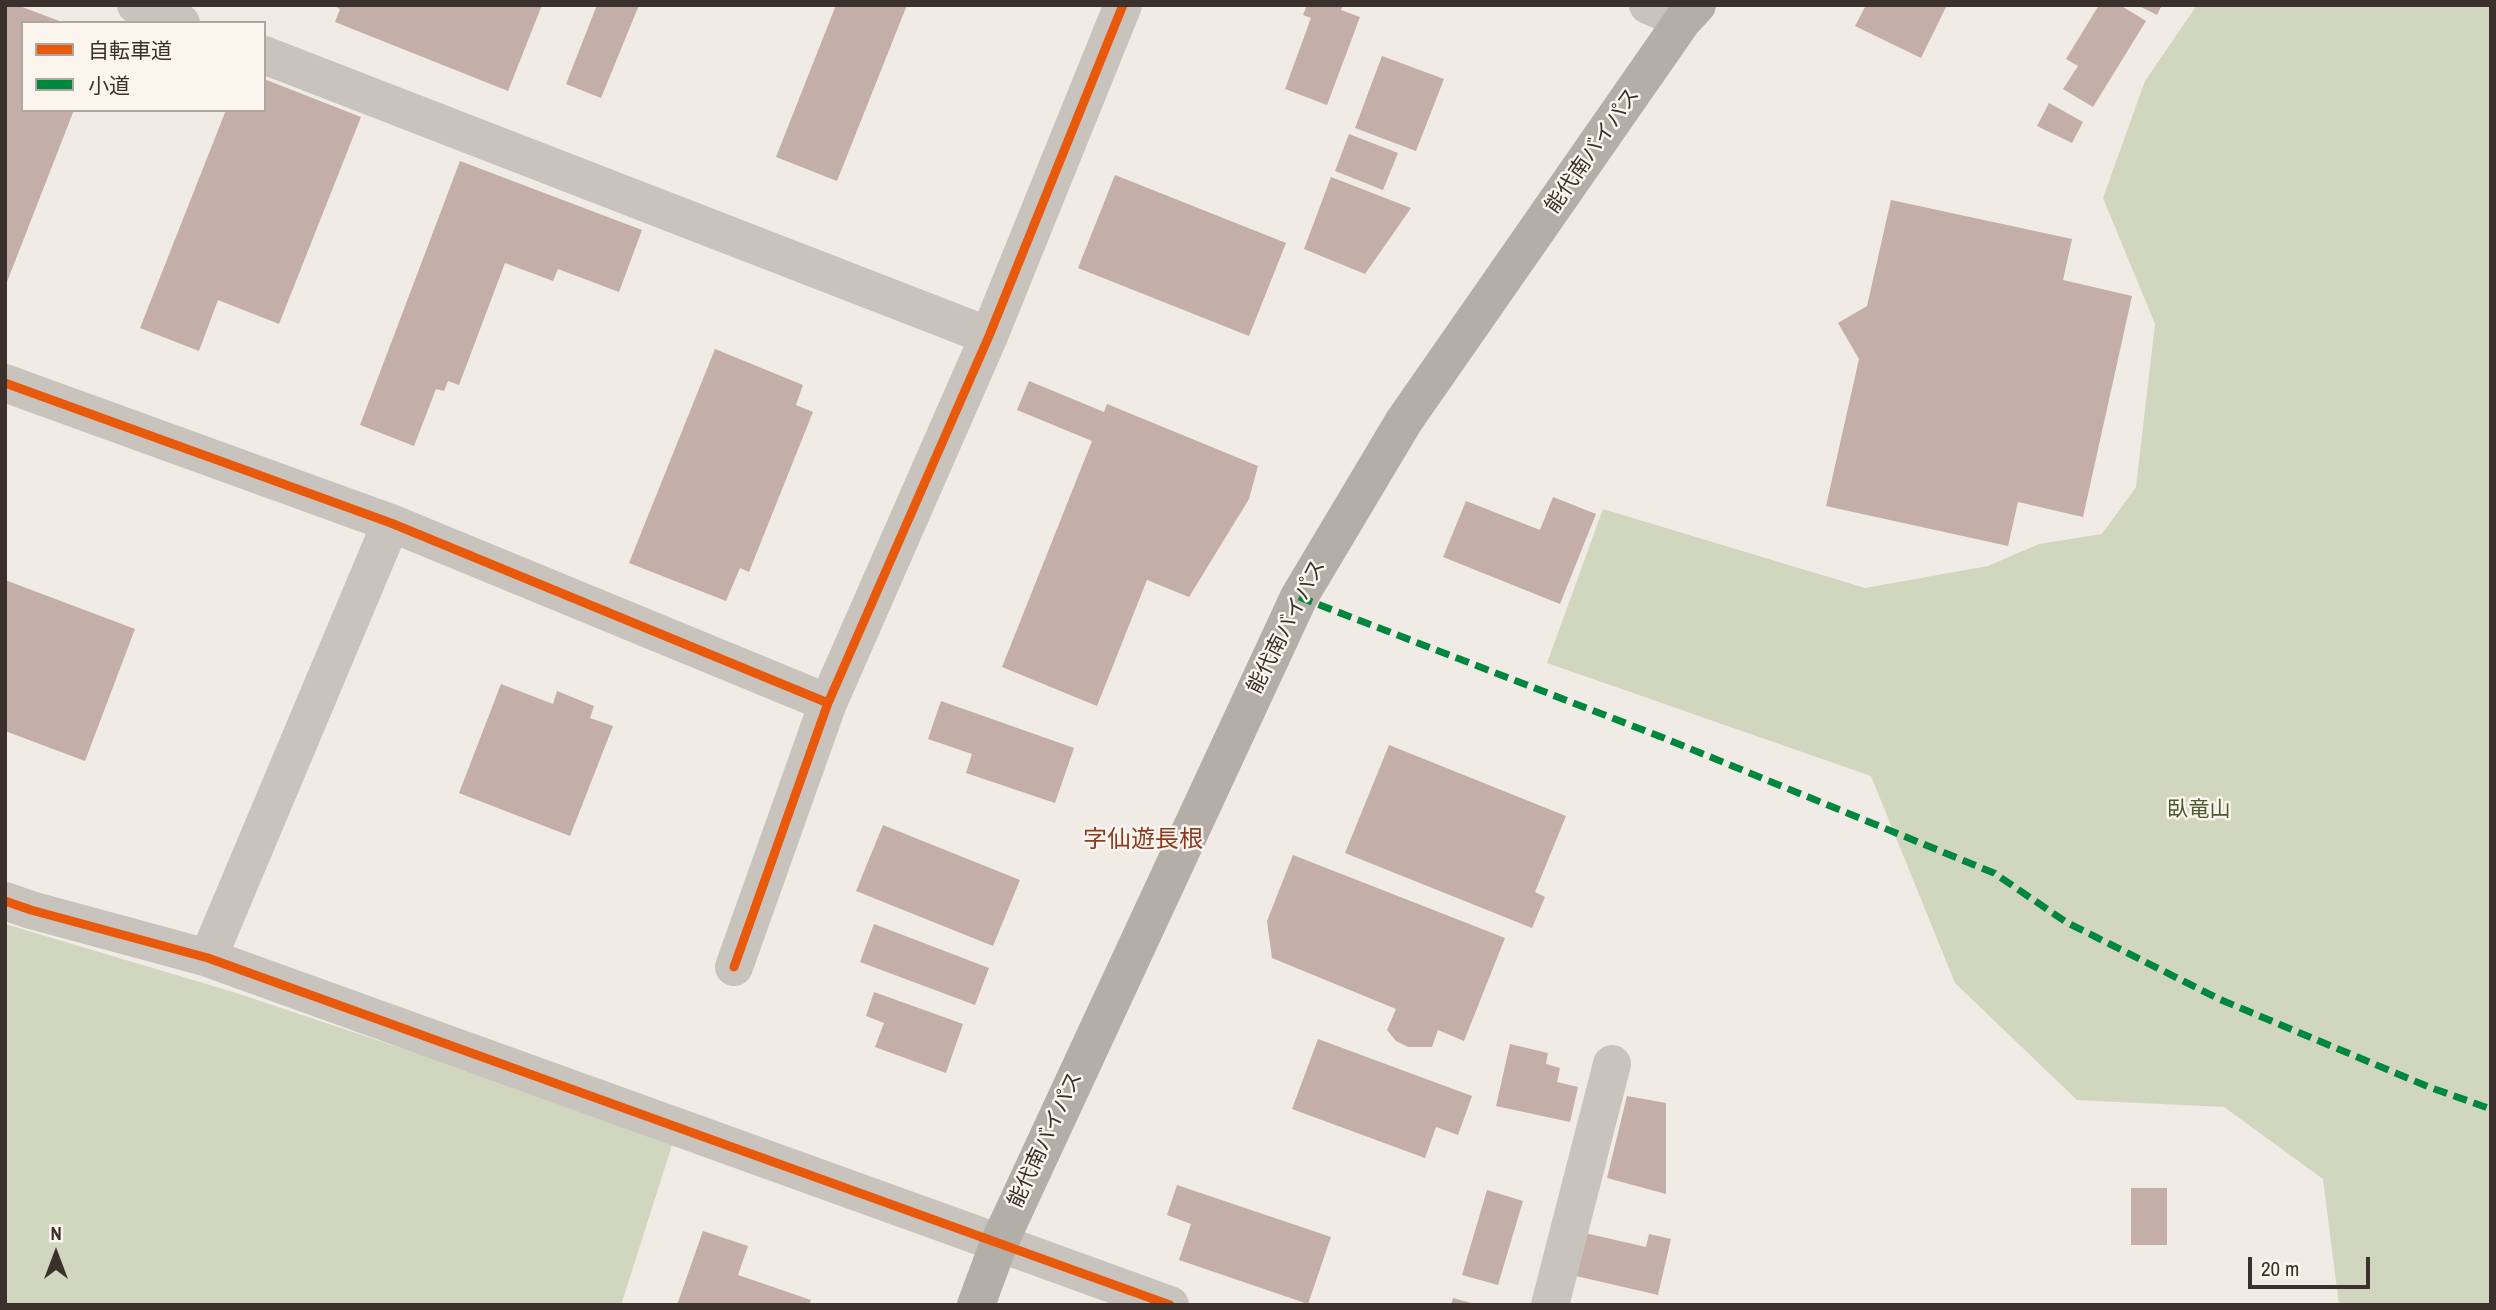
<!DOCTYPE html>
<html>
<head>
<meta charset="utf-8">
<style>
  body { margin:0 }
  #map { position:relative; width:2496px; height:1310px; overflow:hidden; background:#f0ebe5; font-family:"Archivo Narrow","Noto Sans JP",sans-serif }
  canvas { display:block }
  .frame { position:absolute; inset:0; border:7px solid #3b302b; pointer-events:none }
  .legend { position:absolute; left:21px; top:21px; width:245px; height:91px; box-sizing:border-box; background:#fbf5ee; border:2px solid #aea6a0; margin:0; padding:9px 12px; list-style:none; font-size:21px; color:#3b302b }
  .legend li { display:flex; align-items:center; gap:14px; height:35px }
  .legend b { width:35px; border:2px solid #aea6a0 }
  .north { position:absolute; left:21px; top:1219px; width:70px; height:70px; -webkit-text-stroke:5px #fbf5ee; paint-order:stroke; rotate:0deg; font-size:19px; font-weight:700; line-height:28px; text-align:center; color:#3b302b }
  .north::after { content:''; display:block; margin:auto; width:24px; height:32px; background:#3b302b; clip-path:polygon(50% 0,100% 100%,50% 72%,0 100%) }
  .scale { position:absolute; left:2248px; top:1257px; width:122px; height:32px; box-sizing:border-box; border:4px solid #3b302b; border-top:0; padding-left:9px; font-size:21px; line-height:24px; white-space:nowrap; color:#3b302b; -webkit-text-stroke:5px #fbf5ee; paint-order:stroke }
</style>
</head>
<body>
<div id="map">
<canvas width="2496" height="1310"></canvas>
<div class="frame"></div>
<ul class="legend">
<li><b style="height:9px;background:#e8590c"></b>自転車道</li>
<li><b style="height:9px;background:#00873e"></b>小道</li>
</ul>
<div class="north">N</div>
<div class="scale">20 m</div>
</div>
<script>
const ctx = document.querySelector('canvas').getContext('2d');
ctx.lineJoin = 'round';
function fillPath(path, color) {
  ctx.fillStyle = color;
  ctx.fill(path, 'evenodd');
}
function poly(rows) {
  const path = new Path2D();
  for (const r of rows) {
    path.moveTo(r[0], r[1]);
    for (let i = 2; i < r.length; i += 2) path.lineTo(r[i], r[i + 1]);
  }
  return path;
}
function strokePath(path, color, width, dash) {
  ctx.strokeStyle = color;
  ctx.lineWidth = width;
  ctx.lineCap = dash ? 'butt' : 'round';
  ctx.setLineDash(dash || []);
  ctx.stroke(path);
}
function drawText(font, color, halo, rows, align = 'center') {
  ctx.font = font + ' "Archivo Narrow","Noto Sans JP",sans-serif';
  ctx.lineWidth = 5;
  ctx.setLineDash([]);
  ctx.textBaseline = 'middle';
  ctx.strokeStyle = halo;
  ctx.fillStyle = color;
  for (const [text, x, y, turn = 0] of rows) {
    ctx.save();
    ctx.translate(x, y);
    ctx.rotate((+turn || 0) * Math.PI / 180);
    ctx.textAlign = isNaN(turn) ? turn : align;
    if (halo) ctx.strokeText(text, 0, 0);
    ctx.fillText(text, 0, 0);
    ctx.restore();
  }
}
fillPath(poly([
  [2197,5,2491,5,2491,1305,2339,1305,2323,1179,2224,1107,2077,1100,1955,983,1871,776,1547,663,1603,509,1865,588,1988,566,2039,544,2102,534,2136,487,2155,324,2103,198,2145,81],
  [5,924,233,992,674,1139,621,1305,5,1305]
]), '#d1d6bf');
fillPath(poly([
  [5,5,17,5,62,22,23,23,23,110,74,110,5,287],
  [332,5,542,5,508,91,335,22,340,9],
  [597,5,639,5,601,98,566,84],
  [836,5,907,5,837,181,776,157],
  [1307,5,1343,5,1341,10,1360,17,1327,105,1285,89,1311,18,1303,15],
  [1866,5,1947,5,1921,58,1855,26],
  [2099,5,2120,5,2146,21,2093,107,2063,89,2078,66,2066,59],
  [2137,5,2162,5,2157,15],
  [1382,56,1444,79,1416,151,1355,128],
  [264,79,361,117,279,324,218,300,199,351,140,328,226,110,264,110],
  [2049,103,2083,122,2072,143,2037,126],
  [1349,134,1398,153,1383,190,1335,171],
  [460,161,642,230,619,292,558,269,553,281,505,263,459,385,448,381,444,391,436,389,414,446,360,425],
  [1115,175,1286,243,1249,336,1078,268],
  [1331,177,1411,208,1365,274,1304,249],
  [1891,200,2072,239,2063,280,2132,296,2083,517,2018,502,2008,546,1826,506,1859,359,1838,323,1867,306],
  [715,349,803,385,796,405,813,412,749,572,740,568,726,601,629,563],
  [1029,381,1104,412,1107,404,1258,466,1249,499,1189,597,1147,580,1097,706,1002,667,1092,441,1017,410],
  [1553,497,1596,514,1560,604,1443,557,1466,501,1540,530],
  [5,580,135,629,85,761,5,731],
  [501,684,553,704,557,691,594,706,590,718,613,726,570,836,459,793],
  [941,701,1074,748,1055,803,966,773,972,754,928,739],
  [1389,745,1566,816,1535,892,1545,897,1532,928,1345,853],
  [883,825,1020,880,993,946,856,891],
  [1293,855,1505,938,1464,1041,1438,1030,1432,1047,1408,1047,1396,1041,1387,1030,1396,1009,1272,958,1267,921],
  [874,924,989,968,975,1005,860,962],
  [874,992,963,1024,946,1073,875,1047,884,1023,866,1016],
  [1318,1039,1472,1096,1458,1135,1436,1127,1425,1158,1292,1109],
  [1510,1044,1548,1053,1546,1064,1560,1068,1557,1082,1578,1087,1570,1122,1496,1106],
  [1627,1096,1666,1103,1666,1194,1607,1178],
  [1177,1185,1331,1237,1308,1304,1179,1260,1191,1224,1167,1215],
  [2131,1188,2167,1188,2167,1245,2131,1245],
  [1487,1190,1523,1201,1498,1285,1462,1275],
  [703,1231,748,1246,738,1275,811,1300,809,1305,677,1305],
  [1585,1233,1646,1247,1649,1234,1671,1239,1658,1295,1576,1276],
  [1453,1298,1475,1304,1475,1305,1451,1305]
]), '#c3afa7');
strokePath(poly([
  [136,5,181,23],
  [1648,5,1683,20],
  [264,55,989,336],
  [999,1243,1170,1305],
  [1550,1305,1612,1064]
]), '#c9c3be', 38);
strokePath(poly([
  [5,383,391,523,828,703],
  [5,901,31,910,208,958,999,1243],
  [208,958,391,523],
  [734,967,828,703,989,336,1123,5]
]), '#c9c3be', 38);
strokePath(poly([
  [976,1305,999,1243,1299,597,1404,421,1683,20,1697,5]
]), '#b4aea8', 38);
strokePath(poly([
  [1299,597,1664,738,1994,873,2066,922,2219,999,2429,1087,2491,1109]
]), '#00873e', 7, [14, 7]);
strokePath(poly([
  [5,383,391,523,828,703],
  [5,901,31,910,208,958,1170,1305],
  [734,967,828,703,989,336,1123,5]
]), '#e8590c', 9);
drawText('21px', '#3b302b', '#fbf5ee', [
  ["能代南バイパス",1593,151,-55],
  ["能代南バイパス",1287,627,-63],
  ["能代南バイパス",1046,1140,-65]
]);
drawText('21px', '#4a5a2e', '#fbf5ee', [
  ["臥竜山",2199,810]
]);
drawText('24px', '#8c3b22', '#fbf5ee', [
  ["字仙遊長根",1143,841]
]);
</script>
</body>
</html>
